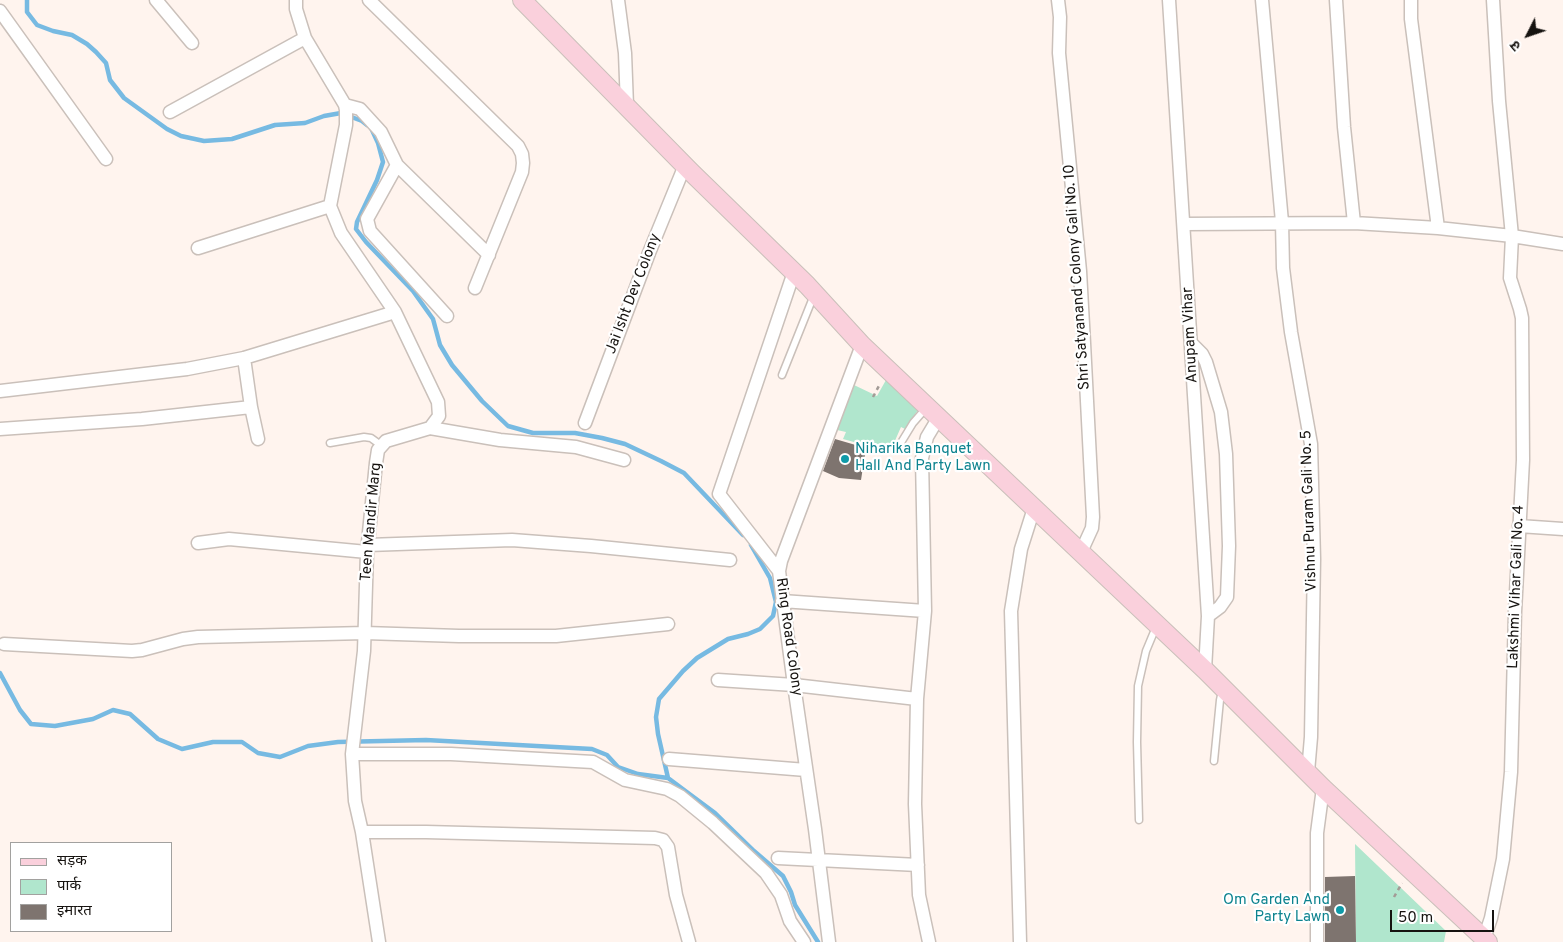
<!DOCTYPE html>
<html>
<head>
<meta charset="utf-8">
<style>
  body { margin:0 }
  #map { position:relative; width:1563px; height:942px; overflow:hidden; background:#fff4ee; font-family:Overpass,"Noto Sans Devanagari",sans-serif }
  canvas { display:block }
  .legend { position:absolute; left:10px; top:842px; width:162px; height:90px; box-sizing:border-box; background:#fff; border:1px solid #a2a19f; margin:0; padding:6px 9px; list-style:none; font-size:15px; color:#161310 }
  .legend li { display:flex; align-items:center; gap:10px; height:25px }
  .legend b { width:25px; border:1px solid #a2a19f }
  .north { position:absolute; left:1503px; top:10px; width:50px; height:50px; -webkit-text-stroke:4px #fff; paint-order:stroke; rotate:229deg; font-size:14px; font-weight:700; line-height:20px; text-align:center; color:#161310 }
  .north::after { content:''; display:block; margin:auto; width:18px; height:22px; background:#161310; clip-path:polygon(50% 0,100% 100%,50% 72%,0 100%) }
  .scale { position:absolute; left:1390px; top:910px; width:104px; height:22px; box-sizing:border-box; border:2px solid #161310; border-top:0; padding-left:6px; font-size:15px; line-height:18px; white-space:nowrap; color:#161310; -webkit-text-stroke:4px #fff; paint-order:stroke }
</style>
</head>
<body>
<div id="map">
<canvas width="1563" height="942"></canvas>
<ul class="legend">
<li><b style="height:6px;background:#fad0dc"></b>सड़क</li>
<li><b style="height:14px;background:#b0e6cd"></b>पार्क</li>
<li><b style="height:14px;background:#7e746f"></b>इमारत</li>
</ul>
<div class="north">उ</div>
<div class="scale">50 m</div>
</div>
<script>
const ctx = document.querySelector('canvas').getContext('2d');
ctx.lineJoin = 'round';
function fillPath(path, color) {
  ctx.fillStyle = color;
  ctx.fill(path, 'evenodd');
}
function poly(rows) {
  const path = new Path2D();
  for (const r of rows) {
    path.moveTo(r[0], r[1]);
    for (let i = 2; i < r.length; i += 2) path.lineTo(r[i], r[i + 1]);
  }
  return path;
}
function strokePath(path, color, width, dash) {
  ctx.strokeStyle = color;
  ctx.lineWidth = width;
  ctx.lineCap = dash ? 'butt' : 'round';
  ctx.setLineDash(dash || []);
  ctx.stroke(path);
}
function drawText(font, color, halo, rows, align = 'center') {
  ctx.font = font + ' Overpass,sans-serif';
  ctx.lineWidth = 4.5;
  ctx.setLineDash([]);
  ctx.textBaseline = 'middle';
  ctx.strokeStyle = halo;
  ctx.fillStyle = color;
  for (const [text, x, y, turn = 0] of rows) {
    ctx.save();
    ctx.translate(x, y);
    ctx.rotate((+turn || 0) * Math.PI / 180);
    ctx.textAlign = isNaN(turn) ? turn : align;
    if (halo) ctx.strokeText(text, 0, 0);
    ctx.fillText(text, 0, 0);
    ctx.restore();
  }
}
fillPath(poly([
  [886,380,918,410,905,429,901,427,890,452,843,439,846,432,837,430,854,385,877,396],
  [1355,844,1446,931,1444,942,1356,942]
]), '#b0e6cd');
strokePath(poly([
  [27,0,27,12,37,25,53,31,72,35,87,44,96,52,106,63,110,80,124,98,167,129,181,136,204,141,232,139,275,125,305,123,324,116,341,113,362,121,367,125],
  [372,130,378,143,383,162,377,180,357,222,356,229,366,242,413,291,433,319,440,345,452,365,482,401,508,426,533,433,575,433,602,438,625,444,661,461,684,473,743,535],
  [751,545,770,578,776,602,773,616,760,629,748,634,728,639,697,658,683,671,659,699,656,717,658,734,668,778,715,813,754,851,783,876,791,892,795,905,818,942],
  [0,673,20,710,31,724,55,726,93,719,113,710,130,714,158,739,182,749,213,742,242,742,258,753,280,757,308,746,338,742,426,740,592,749,607,755,618,767,638,774,668,778]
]), '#77bae2', 4.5);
fillPath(poly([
  [835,439,866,448,861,480,839,478,823,471],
  [1355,876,1356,942,1325,942,1325,877]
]), '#7e746f');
const lane = poly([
  [782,375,814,295],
  [330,443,364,437,371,438,382,446],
  [899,449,902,441,913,423,927,407],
  [1214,761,1220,700,1222,691],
  [1139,820,1137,742,1138,686,1146,651,1156,627]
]);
const street = poly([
  [156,0,192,43],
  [296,0,296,9,305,38,345,105,346,110,346,125,330,206,341,233,395,312,438,402,439,416,430,428,386,441,378,450,376,463,367,552,364,651,352,754,355,801,362,832,379,942],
  [369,0,518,146,522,154,523,163,522,172,475,288],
  [618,0,625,53,627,106],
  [1058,0,1060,17,1059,53,1080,271,1084,343,1093,517,1092,528,1081,552],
  [1169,0,1208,616,1205,670],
  [1262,0,1282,222,1283,268,1291,332,1311,444,1314,559,1311,737,1308,772],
  [1336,0,1344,127,1354,223],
  [1411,0,1411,19,1438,228],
  [0,11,106,159],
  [345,105,360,109,381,132,397,165,489,255],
  [170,112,305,38],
  [397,165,367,219,370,231,447,316],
  [1184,224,1354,223,1438,228,1512,236,1563,244],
  [198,248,330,206],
  [1192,344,1202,354,1206,362,1221,412,1226,454,1229,546,1227,597,1220,607,1208,616],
  [244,358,251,407,258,439],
  [0,391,187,369,244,358,395,312],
  [585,423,649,253,685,165],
  [430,428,500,440,576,447,624,460],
  [0,429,142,419,251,407],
  [1519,526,1563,529],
  [198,543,229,539,367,552],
  [368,545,512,540,591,546,730,560],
  [779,571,719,494,794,272],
  [782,601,925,611],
  [4,644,132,651,142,650,183,639,198,637,365,633,459,636,556,636,668,624],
  [718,680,794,685,917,699],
  [352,754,451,754,593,762,625,780,667,789,680,796,713,823,766,873,781,895,790,921,804,942],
  [669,759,806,770],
  [362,832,426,832,655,838,663,840,668,847,676,895,689,942],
  [778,858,918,865],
  [1484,939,1491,918,1503,859,1511,772,1515,612,1523,460,1522,318,1520,309,1510,278,1512,236,1499,101,1493,0],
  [829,942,815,829,794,685,779,571,781,561,862,345],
  [929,942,919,895,915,804,917,699,925,611,922,458,927,437,939,417],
  [1020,942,1011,611,1021,549,1034,508],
  [1317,942,1317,833,1323,788]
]);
const secondary = poly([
  [522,0,691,172,807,285,862,345,1205,670,1323,788,1488,942]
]);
strokePath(lane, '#cac0ba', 9);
strokePath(street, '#cac0ba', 15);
strokePath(secondary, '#cac0ba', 20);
strokePath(poly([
  [873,397,880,384],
  [1394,897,1402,883]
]), '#a39b96', 2.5, [4, 4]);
strokePath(lane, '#fff', 6);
strokePath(street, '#fff', 12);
strokePath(secondary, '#fad0dc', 18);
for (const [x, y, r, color] of [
  [845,459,5,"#0f9aa8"],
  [1340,910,5,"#0f9aa8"]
]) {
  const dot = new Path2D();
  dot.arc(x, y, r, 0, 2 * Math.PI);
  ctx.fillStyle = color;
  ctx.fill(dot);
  strokePath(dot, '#fff', 2);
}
drawText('15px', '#161310', '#fff', [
  ["Shri Satyanand Colony Gali No. 10",1078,277,-94],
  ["Jai Isht Dev Colony",634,294,-69],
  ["Anupam Vihar",1191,335,-93],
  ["Vishnu Puram Gali No. 5",1310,511,-92],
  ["Teen Mandir Marg",372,522,-85],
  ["Lakshmi Vihar Gali No. 4",1517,587,-88],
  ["Ring Road Colony",788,637,82]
]);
drawText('15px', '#0d838f', '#fff', [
  ["Niharika Banquet",855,450],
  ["Hall And Party Lawn",855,467],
  ["Om Garden And",1330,901,"right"],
  ["Party Lawn",1330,918,"right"]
], 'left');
</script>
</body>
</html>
